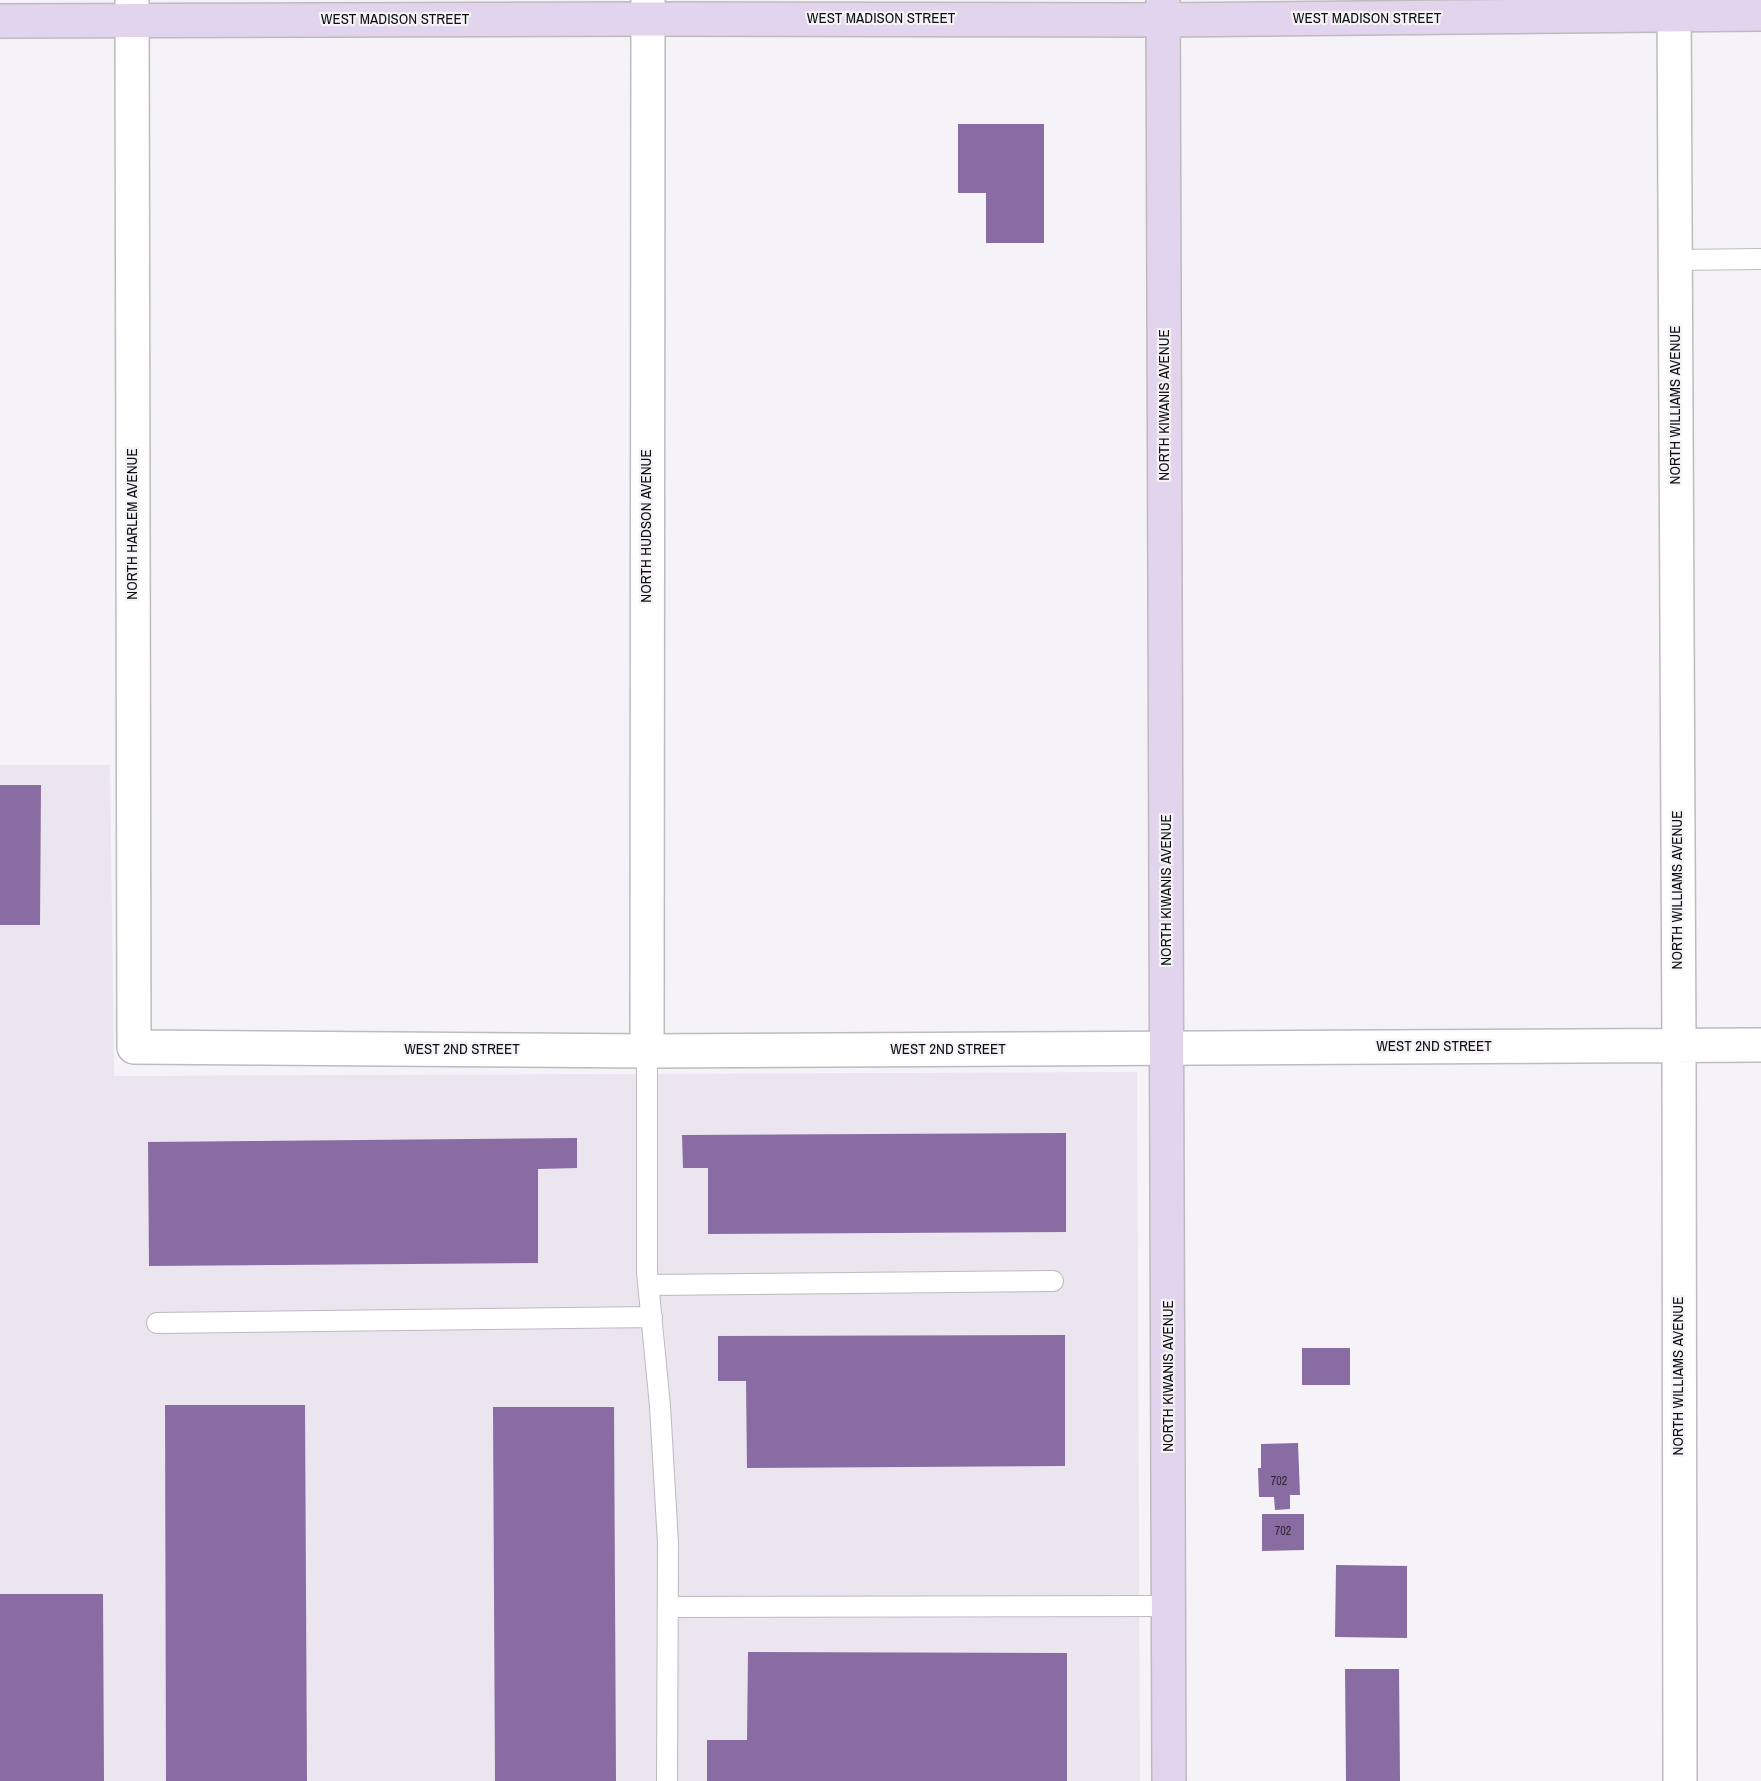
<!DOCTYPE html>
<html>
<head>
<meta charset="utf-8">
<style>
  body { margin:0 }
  canvas { display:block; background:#f5f3f7 }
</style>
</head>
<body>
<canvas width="1761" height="1781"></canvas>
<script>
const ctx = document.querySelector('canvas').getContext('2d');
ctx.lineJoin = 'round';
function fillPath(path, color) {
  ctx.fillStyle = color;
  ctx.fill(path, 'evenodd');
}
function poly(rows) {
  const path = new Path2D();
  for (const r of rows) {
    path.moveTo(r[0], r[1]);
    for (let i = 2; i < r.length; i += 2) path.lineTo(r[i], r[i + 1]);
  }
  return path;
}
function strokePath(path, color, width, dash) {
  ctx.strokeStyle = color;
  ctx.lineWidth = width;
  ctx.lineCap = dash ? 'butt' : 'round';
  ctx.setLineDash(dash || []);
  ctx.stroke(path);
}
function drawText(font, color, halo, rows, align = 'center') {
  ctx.font = font + ' "Archivo Narrow",sans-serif';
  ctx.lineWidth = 4.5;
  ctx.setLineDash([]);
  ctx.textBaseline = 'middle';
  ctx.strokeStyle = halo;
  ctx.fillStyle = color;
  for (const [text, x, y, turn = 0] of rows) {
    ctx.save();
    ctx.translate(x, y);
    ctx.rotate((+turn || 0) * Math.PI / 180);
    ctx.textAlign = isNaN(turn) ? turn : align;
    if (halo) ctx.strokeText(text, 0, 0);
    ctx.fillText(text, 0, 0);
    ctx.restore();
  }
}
fillPath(poly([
  [0,765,110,765,114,1076,1137,1072,1140,1781,0,1781]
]), '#eae5ee');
fillPath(poly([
  [958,124,1044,124,1044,243,986,243,986,193,958,193],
  [0,785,41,785,40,925,0,925],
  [1066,1133,1066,1232,708,1234,708,1168,683,1168,682,1135],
  [577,1138,577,1168,538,1169,538,1263,149,1266,148,1142],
  [1065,1335,1065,1466,747,1468,746,1381,718,1381,718,1336],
  [1302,1348,1350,1348,1350,1385,1302,1385],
  [165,1405,305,1405,307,1781,166,1781],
  [493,1407,614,1407,616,1781,495,1781],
  [1298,1443,1300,1495,1290,1495,1290,1509,1275,1510,1274,1497,1259,1497,1258,1468,1261,1468,1261,1444],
  [1262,1514,1304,1514,1304,1550,1262,1551],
  [1336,1565,1407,1566,1407,1638,1335,1637],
  [0,1594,103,1594,104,1781,0,1781],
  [748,1652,1067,1653,1067,1781,707,1781,707,1740,747,1740],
  [1345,1669,1399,1669,1400,1781,1346,1781]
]), '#896ca1');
const service = poly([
  [1675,260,1761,259],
  [647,1051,647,1272,660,1406,668,1543,667,1781],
  [649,1285,1053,1281],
  [157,1323,652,1317],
  [668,1607,1169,1606]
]);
const minor = poly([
  [132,0,134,1047,647,1051,1761,1045],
  [1674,0,1679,1046,1680,1781],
  [647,1051,648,0]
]);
const secondary = poly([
  [1163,0,1169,1781],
  [0,21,648,19,1164,20,1761,14]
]);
strokePath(service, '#bdbbbe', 22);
strokePath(minor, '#bdbbbe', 36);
strokePath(secondary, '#bdbbbe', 36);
strokePath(service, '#fff', 20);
strokePath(minor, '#fff', 33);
strokePath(secondary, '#e2d4ec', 33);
drawText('12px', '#2e2634', null, [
  ["702",1279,1482],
  ["702",1283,1532]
]);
drawText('15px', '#0f0f10', '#f5f3f7', [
  ["WEST MADISON STREET",881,19],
  ["WEST MADISON STREET",1367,19],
  ["WEST MADISON STREET",395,20],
  ["NORTH KIWANIS AVENUE",1165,405,-90],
  ["NORTH WILLIAMS AVENUE",1676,405,-90],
  ["NORTH HARLEM AVENUE",133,524,-90],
  ["NORTH HUDSON AVENUE",647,526,-90],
  ["NORTH KIWANIS AVENUE",1167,890,-90],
  ["NORTH WILLIAMS AVENUE",1678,890,-90],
  ["WEST 2ND STREET",1434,1047],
  ["WEST 2ND STREET",462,1050],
  ["WEST 2ND STREET",948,1050],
  ["NORTH KIWANIS AVENUE",1169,1376,-90],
  ["NORTH WILLIAMS AVENUE",1679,1376,-90]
]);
</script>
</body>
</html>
